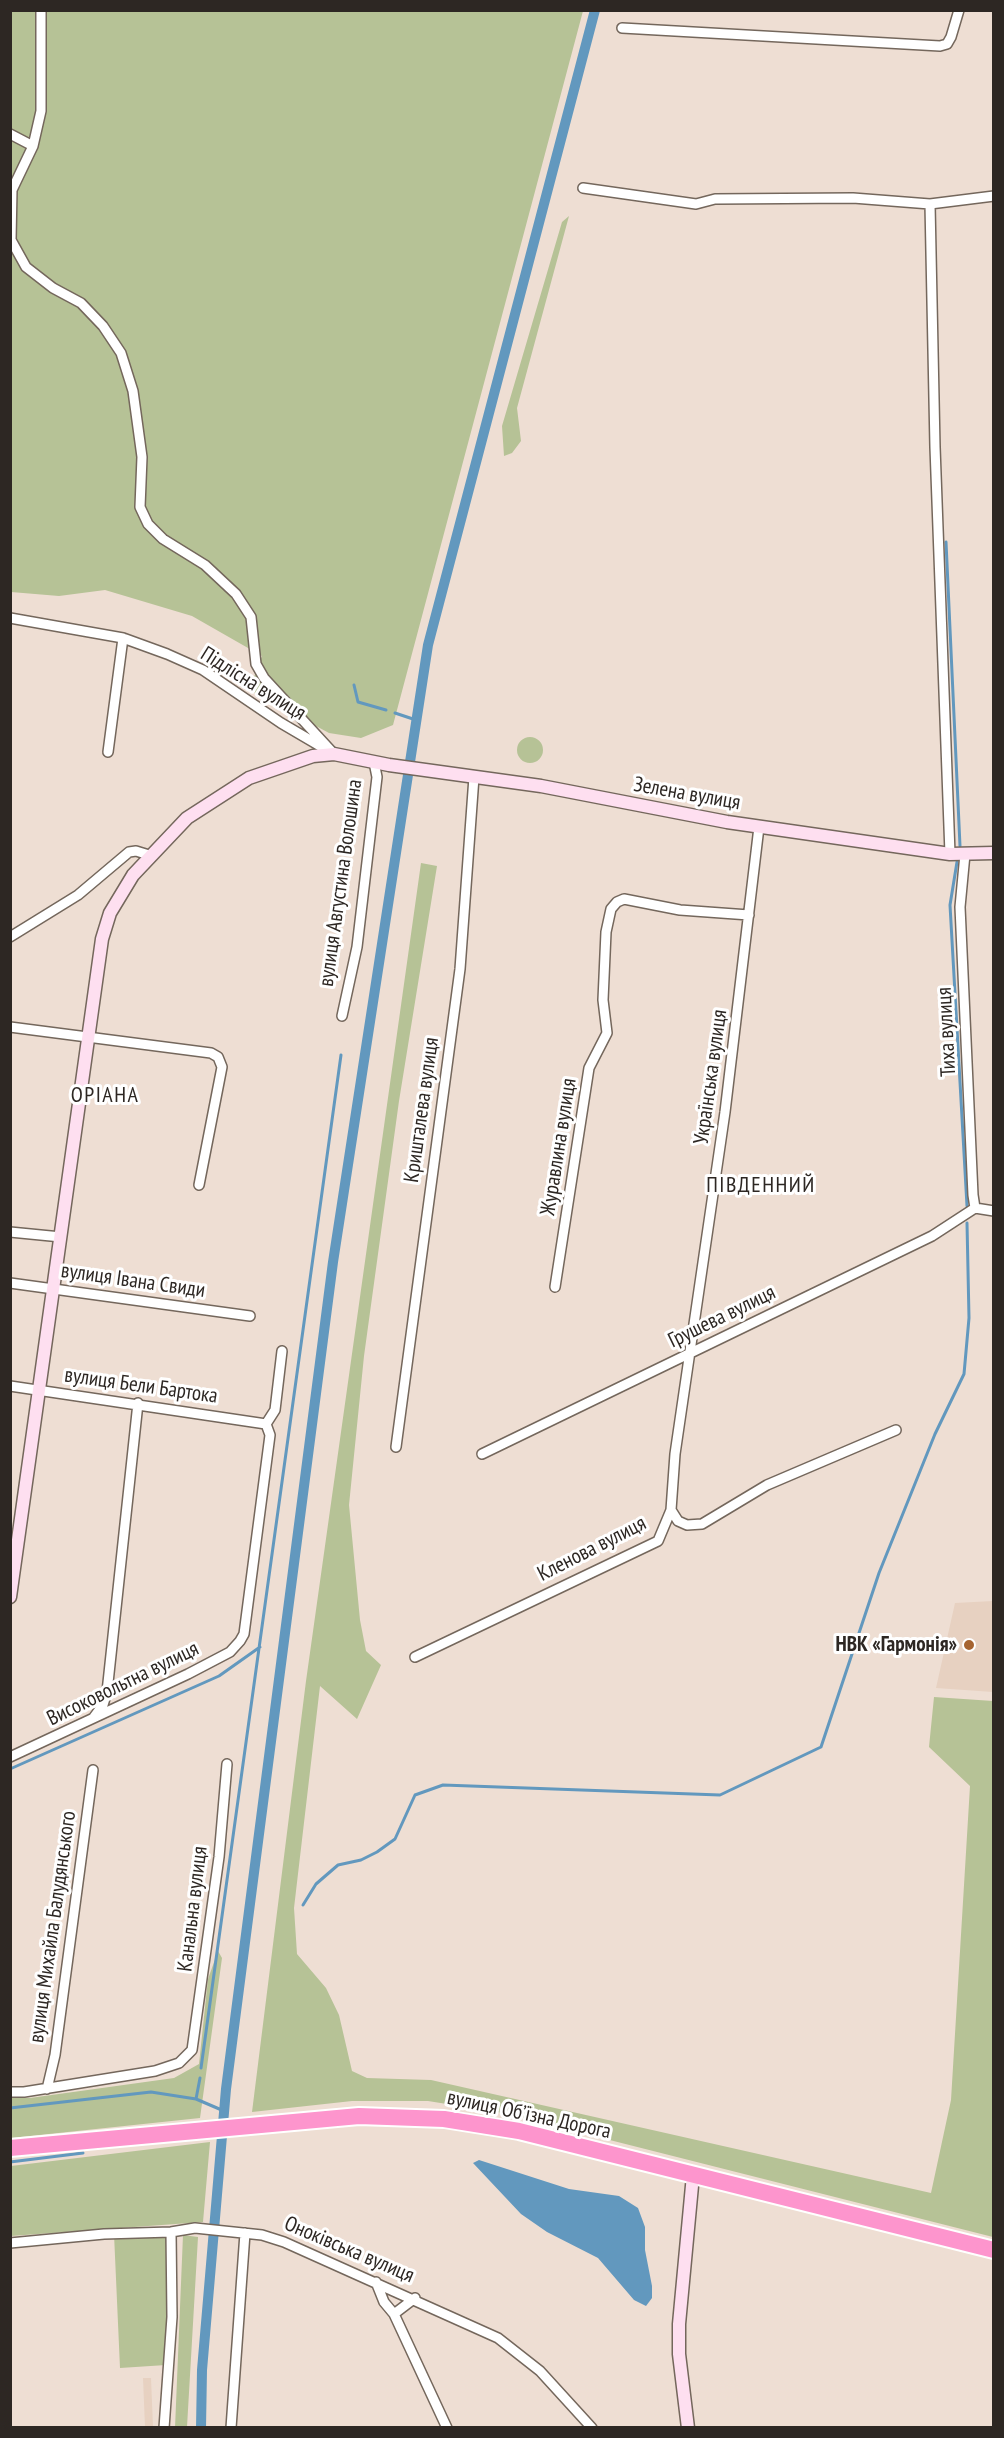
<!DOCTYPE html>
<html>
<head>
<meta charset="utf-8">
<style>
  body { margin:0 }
  #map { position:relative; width:1004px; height:2438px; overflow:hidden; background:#eeded3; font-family:"PT Sans Narrow",sans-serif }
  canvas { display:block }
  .frame { position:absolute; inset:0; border:12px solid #2d2723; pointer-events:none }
</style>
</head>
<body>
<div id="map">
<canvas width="1004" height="2438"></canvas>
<div class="frame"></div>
</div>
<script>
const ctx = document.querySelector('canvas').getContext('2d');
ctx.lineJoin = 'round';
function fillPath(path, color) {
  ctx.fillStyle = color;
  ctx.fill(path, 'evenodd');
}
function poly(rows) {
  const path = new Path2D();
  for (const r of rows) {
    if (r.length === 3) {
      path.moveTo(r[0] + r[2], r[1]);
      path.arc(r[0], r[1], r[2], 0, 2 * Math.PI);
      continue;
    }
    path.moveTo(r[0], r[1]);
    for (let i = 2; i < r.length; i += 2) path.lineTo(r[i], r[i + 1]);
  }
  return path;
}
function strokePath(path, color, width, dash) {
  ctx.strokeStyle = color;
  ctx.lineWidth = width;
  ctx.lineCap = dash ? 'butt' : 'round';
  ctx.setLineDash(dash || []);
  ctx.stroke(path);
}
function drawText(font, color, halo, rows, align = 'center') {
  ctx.font = font + ' "PT Sans Narrow",sans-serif';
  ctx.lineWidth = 6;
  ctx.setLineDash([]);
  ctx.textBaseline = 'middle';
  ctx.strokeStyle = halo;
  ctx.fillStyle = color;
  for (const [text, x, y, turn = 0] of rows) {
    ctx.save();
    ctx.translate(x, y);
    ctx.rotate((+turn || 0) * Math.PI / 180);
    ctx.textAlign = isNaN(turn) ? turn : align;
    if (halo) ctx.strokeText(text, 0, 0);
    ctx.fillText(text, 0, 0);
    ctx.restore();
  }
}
fillPath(poly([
  [993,1601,993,1692,936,1688,955,1603],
  [143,2378,151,2378,153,2427,145,2427]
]), '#e7d1c1');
fillPath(poly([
  [10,11,583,11,393,725,361,738,329,733,249,690,262,656,192,616,105,590,59,596,11,592],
  [569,216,517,408,521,441,512,453,504,456,502,426,562,222],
  [530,750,13],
  [421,863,437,866,399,1101,364,1356,349,1505,360,1620,366,1651,381,1665,357,1719,320,1686,294,1908,297,1954,326,1988,339,2015,352,2071,367,2078,431,2080,931,2193,951,2100,970,1786,929,1747,934,1697,993,1701,993,2237,503,2113,428,2101,352,2101,252,2112,306,1681],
  [218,1951,222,1958,200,2118,11,2138,11,2098,30,2098,174,2078,199,2064,208,1979],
  [210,2142,203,2222,11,2236,11,2166],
  [171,2232,166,2365,120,2368,114,2234],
  [183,2235,198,2237,187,2427,175,2428]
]), '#b6c296');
fillPath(poly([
  [479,2160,569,2189,619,2196,638,2208,645,2227,645,2250,652,2286,652,2298,646,2306,634,2300,598,2258,547,2232,521,2214,473,2163]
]), '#6298be');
strokePath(poly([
  [946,542,960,846],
  [354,685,358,702,386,710],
  [395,713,416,720],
  [957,862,950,905,967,1206],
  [10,1769,219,1676,260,1647],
  [303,1905,316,1884,338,1865,361,1860,377,1852,395,1839,415,1795,443,1785,720,1795,821,1747,879,1573,935,1434,964,1374,969,1318,967,1223],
  [201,2068,341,1055],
  [196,2099,200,2078],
  [10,2108,151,2092,196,2099,224,2111],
  [10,2162,83,2153]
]), '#6298be', 3);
strokePath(poly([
  [201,2428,202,2370,226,2089,333,1262,428,645,595,10]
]), '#6298be', 10);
const street = poly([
  [41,10,41,111,33,146,12,190,11,240,26,267,53,288,81,303,103,326,121,353,133,391,142,457,140,507,148,524,163,539,205,565,236,594,251,617,256,664,264,678,334,754],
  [622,28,940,46,947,44,951,37,959,10],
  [10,134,33,146],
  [583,188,696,204,715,199,853,198,930,204],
  [10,618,123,638,167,654,203,670,281,723,327,750],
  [108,752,123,638],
  [950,854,935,447,930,204,994,196],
  [965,854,960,907,973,1195,975,1208],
  [10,937,78,895,129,852,136,851,149,855],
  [342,1016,357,947,377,777,374,762],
  [10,1027,211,1053,218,1057,222,1067,199,1185],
  [975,1208,994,1211],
  [10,1232,61,1237],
  [10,1283,250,1316],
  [555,1287,589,1068,607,1033,603,1000,606,932,611,909,617,902,624,899,680,910,749,915],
  [10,1386,266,1424],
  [396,1447,460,969,474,777],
  [482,1454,932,1236,975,1208],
  [671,1510,675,1454,725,1112,759,827],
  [415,1657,658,1541,671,1510,678,1521,687,1525,702,1524,767,1485,896,1430],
  [94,1717,103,1705,107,1692,138,1403],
  [10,1757,188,1674,230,1652,240,1641,244,1634,270,1435,266,1424,275,1410,282,1351],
  [47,2089,55,2055,93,1770],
  [10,2092,24,2092,155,2071,179,2063,192,2050,219,1857,227,1764],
  [10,2243,104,2234,171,2232,195,2228,262,2235,284,2242,498,2338,540,2371,592,2428],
  [376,2282,384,2302,394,2314,447,2428],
  [394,2314,415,2298],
  [164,2428,172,2317,171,2232],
  [231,2428,245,2233]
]);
const secondary = poly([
  [10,1597,102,939,110,913,133,875,187,818,249,778,313,756,334,754,389,765,541,786,727,822,950,854,994,853],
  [688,2428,679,2354,679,2324,693,2175]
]);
const highway = poly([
  [10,2148,359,2116,444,2119,519,2131,994,2250]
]);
strokePath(street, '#74675c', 12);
strokePath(secondary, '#74675c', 15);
strokePath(highway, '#fff', 20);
strokePath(street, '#fff', 9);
strokePath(secondary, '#fedff0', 12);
strokePath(highway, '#fd95cd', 16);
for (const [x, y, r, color] of [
  [969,1645,6,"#a66431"]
]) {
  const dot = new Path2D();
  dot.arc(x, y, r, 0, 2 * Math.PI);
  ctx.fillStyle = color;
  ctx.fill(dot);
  strokePath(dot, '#fff', 2);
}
drawText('21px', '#2d2723', '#fff', [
  ["Підлісна вулиця",253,684,32],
  ["Зелена вулиця",687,794,10],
  ["вулиця Августина Волошина",341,883,-82],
  ["Тиха вулиця",947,1032,-93],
  ["Українська вулиця",711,1077,-82],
  ["Кришталева вулиця",422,1110,-82],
  ["Журавлина вулиця",559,1147,-81],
  ["вулиця Івана Свиди",133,1281,8],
  ["Грушева вулиця",722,1317,-26],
  ["вулиця Бели Бартока",141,1386,8],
  ["Кленова вулиця",592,1549,-27],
  ["Високовольтна вулиця",123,1684,-26],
  ["Канальна вулиця",193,1909,-83],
  ["вулиця Михайла Балудянського",53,1927,-82],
  ["вулиця Обʼїзна Дорога",529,2115,12],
  ["Оноківська вулиця",349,2250,23]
]);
drawText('bold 21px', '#2d2723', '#fff', [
  ["НВК «Гармонія»",957,1645]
], 'right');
ctx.letterSpacing = '1.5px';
drawText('22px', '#2d2723', '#fff', [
  ["ОРІАНА",105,1096],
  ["ПІВДЕННИЙ",761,1186]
]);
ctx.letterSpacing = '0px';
</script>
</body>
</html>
